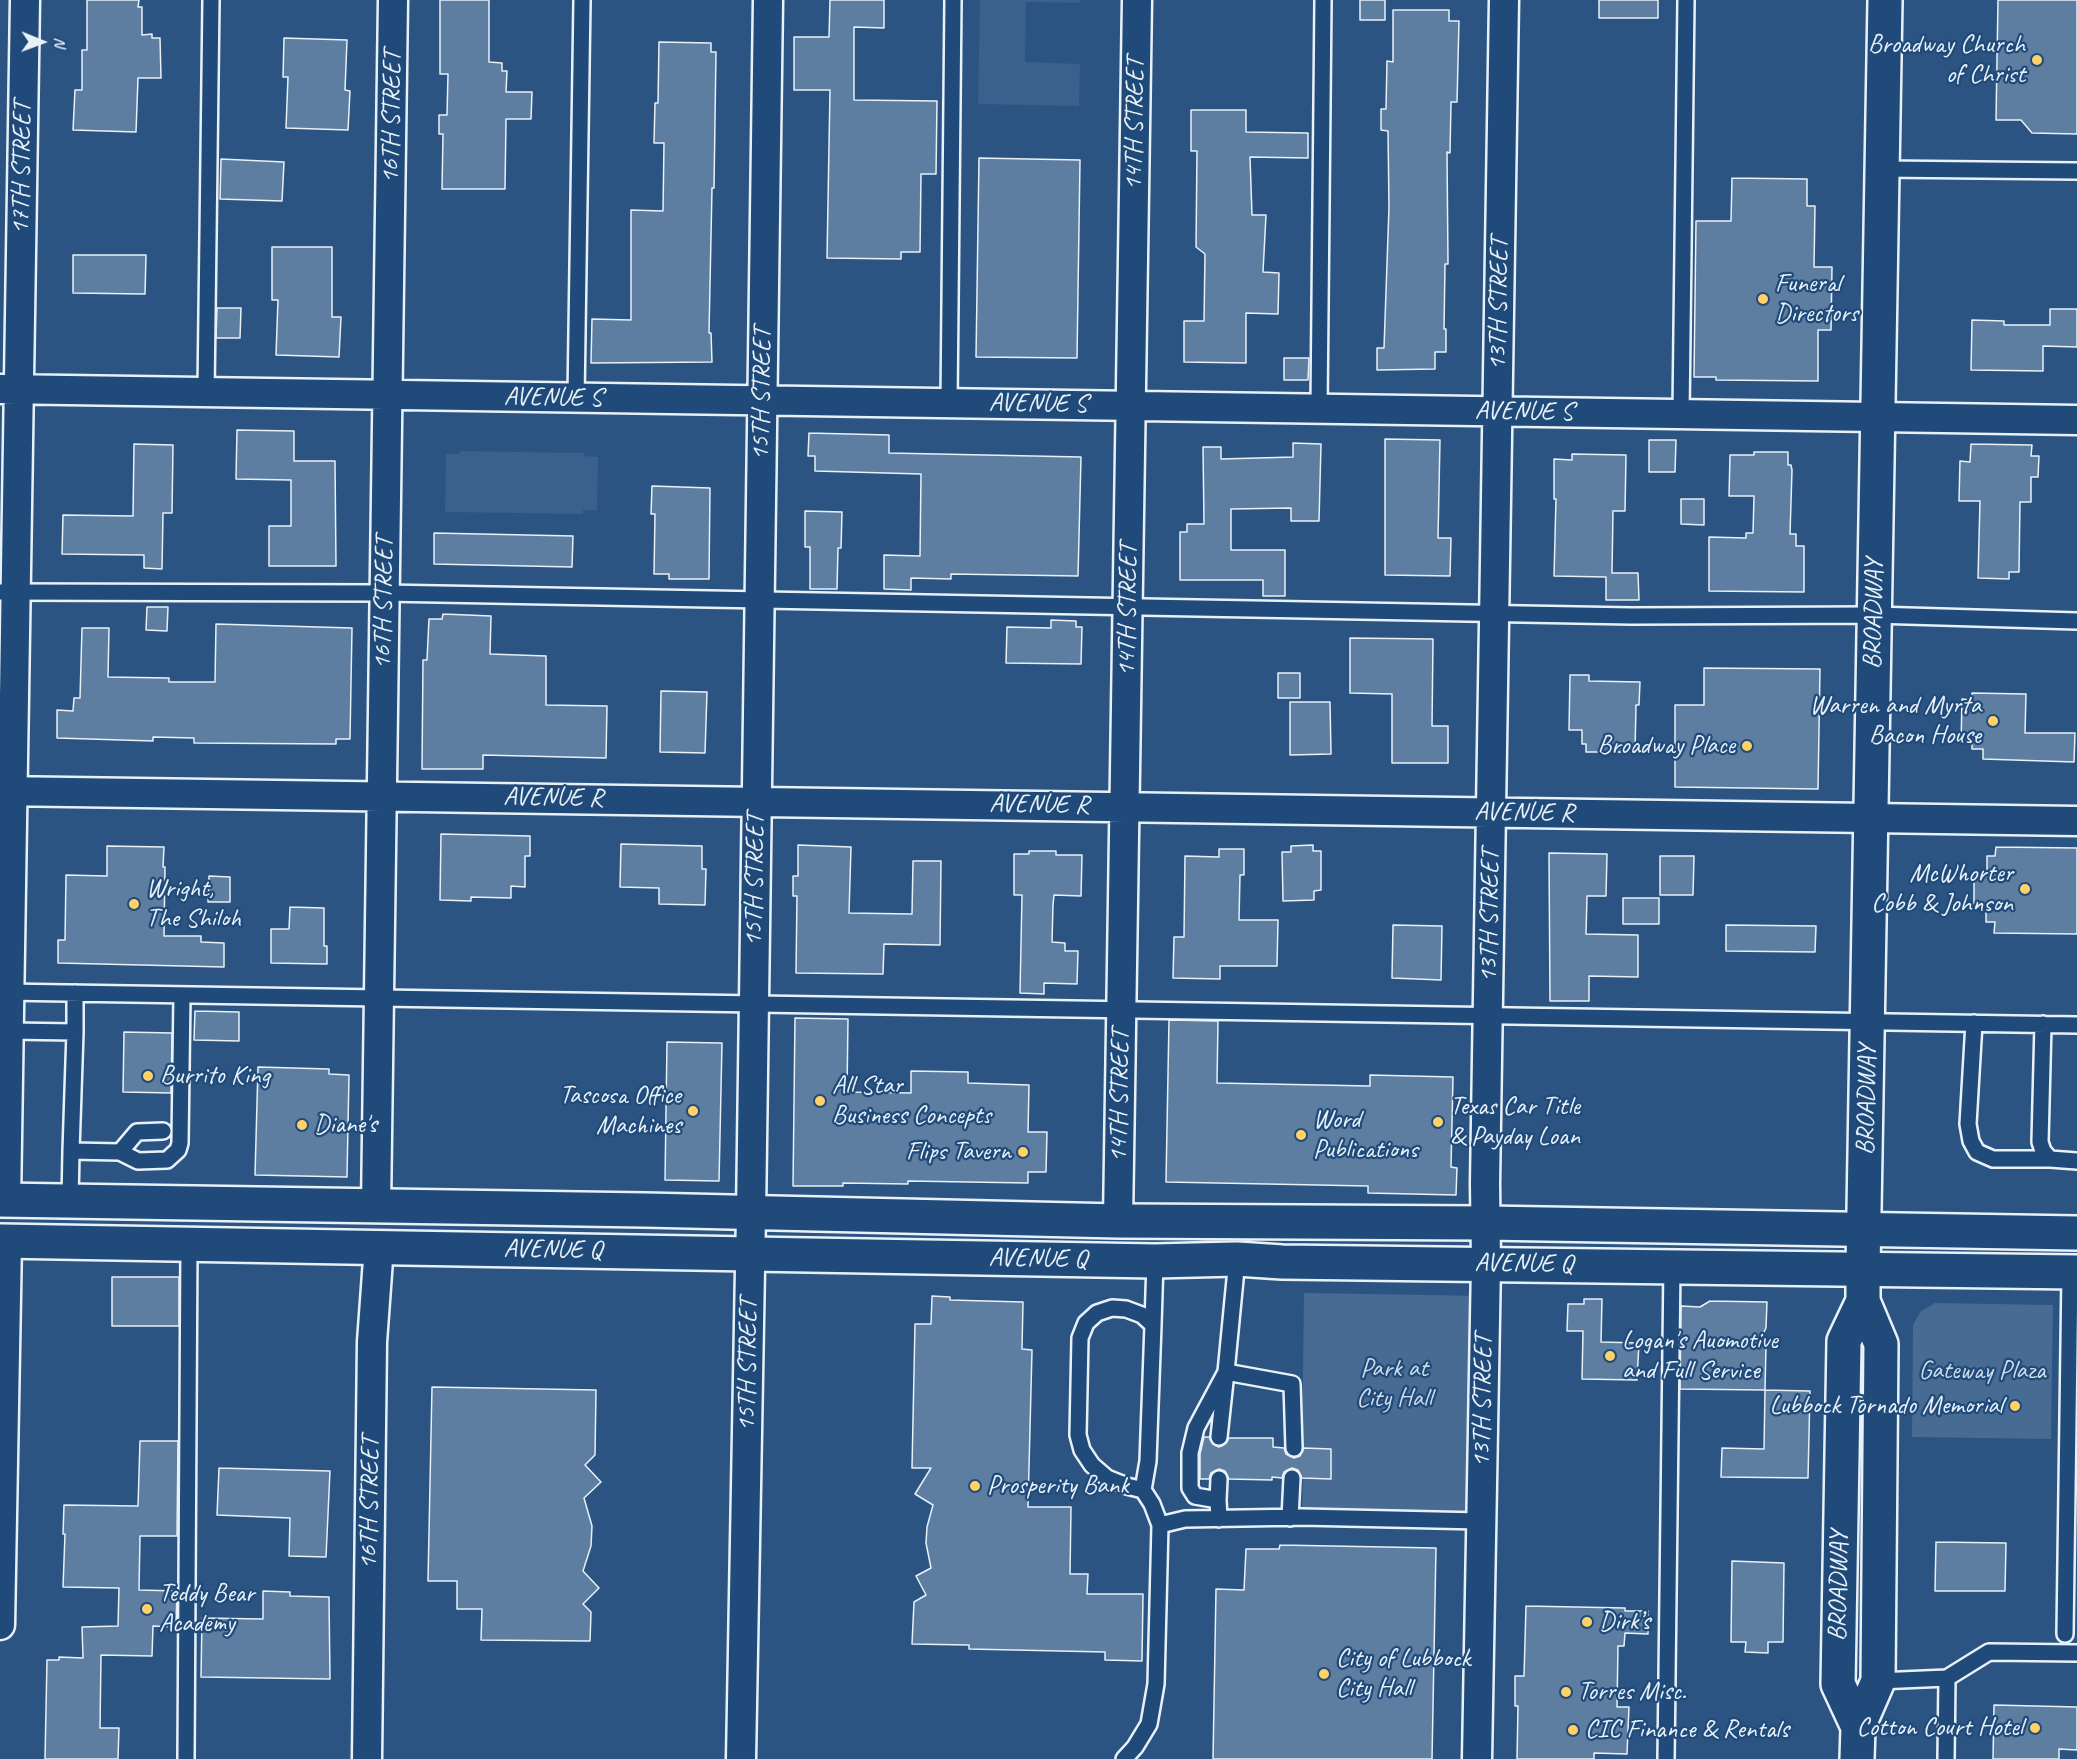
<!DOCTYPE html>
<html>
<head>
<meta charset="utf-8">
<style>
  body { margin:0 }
  #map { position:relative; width:2077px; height:1759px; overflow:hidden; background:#2b5482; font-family:Caveat,sans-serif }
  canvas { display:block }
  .north { position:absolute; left:12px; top:12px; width:60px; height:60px; -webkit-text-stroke:4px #1f4a7a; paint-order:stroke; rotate:91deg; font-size:16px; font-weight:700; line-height:24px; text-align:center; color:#e8f1f8 }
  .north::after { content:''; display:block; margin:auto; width:21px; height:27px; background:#e8f1f8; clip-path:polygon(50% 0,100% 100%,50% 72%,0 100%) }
</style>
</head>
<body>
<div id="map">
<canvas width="2077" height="1759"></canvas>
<div class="north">N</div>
</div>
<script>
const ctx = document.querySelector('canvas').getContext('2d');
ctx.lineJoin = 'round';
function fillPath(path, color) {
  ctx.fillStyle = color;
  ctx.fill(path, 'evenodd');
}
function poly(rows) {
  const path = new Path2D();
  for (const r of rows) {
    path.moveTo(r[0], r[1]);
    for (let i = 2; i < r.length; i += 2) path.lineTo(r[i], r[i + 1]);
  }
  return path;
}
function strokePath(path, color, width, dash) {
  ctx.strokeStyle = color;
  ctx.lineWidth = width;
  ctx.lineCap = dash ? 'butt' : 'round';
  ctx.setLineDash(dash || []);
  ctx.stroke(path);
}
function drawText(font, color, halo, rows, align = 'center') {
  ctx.font = font + ' Caveat,sans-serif';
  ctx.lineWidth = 4.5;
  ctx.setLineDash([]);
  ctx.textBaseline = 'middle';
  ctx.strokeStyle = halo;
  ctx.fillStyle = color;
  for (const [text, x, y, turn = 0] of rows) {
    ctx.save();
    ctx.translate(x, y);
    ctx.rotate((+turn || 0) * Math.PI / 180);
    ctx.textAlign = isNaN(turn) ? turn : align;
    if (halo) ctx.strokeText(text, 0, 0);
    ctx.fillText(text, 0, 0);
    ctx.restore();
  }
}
fillPath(poly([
  [980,0,1080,0,1080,3,1026,2,1025,62,1080,64,1079,106,978,104],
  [460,451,584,453,584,456,598,457,597,510,583,510,583,514,445,512,446,454,460,454]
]), '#3a608b');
fillPath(poly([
  [1304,1293,1486,1296,1480,1521,1302,1517,1303,1478,1331,1479,1331,1449,1302,1448],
  [1935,1303,2053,1305,2051,1439,1912,1437,1913,1325,1921,1311]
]), '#476b93');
const building = poly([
  [87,0,139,0,138,7,142,7,142,35,152,34,152,38,160,38,161,78,138,78,136,132,73,130,75,90,82,90,82,50,87,50,87,0],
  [440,0,489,0,489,62,502,63,502,71,507,71,506,92,532,92,531,119,506,119,505,189,442,189,443,134,439,134,439,115,447,115,448,74,440,74,440,0],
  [830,0,884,0,884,28,854,27,854,100,937,101,936,174,921,174,920,252,901,252,901,259,827,258,830,90,794,90,794,37,829,37,830,0],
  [1360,0,1385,0,1385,20,1360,20,1360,0],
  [1599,0,1658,0,1658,18,1599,18,1599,0],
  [1998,0,2077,0,2077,134,2032,133,2021,120,1996,120,1998,0],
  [1393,10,1449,10,1449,21,1459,21,1457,102,1451,102,1450,153,1447,152,1448,264,1445,264,1444,329,1446,329,1446,352,1435,352,1435,369,1377,370,1377,348,1384,348,1389,207,1388,131,1381,130,1381,109,1386,109,1387,61,1393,62,1393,10],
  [284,38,347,40,345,90,350,91,348,130,286,128,288,77,283,77,284,38],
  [659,42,711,43,711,52,716,52,714,188,712,188,709,333,711,333,712,362,591,363,592,319,631,320,631,210,663,211,664,143,654,143,655,103,658,103,659,42],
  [1191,110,1246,110,1246,132,1308,133,1308,158,1250,157,1252,215,1266,215,1263,272,1279,273,1278,314,1246,313,1246,363,1184,362,1184,321,1204,321,1205,254,1196,247,1197,151,1191,151,1191,110],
  [979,158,1080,160,1077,358,976,357,979,158],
  [221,159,284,162,282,201,220,199,221,159],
  [1732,178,1807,179,1807,206,1815,206,1814,267,1832,267,1831,330,1818,330,1818,381,1716,380,1716,377,1694,377,1696,221,1731,221,1732,178],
  [272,247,332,247,332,317,341,317,339,357,276,355,278,300,272,300,272,247],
  [73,255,146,255,145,294,73,293,73,255],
  [217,308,241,308,240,338,216,338,217,308],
  [2050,309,2077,309,2077,347,2043,346,2043,371,1971,370,1972,320,2004,321,2004,325,2050,325,2050,309],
  [1284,358,1309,358,1308,380,1284,380,1284,358],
  [237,430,294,431,294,461,335,461,336,566,269,566,269,526,291,526,291,480,236,479,237,430],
  [809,433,889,435,889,453,1081,457,1078,576,951,574,951,579,911,578,911,590,884,589,884,555,920,556,921,474,815,471,815,456,808,456,809,433],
  [1385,439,1440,440,1438,538,1451,538,1450,576,1385,575,1385,439],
  [1649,440,1676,440,1675,472,1649,472,1649,440],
  [1293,443,1321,444,1319,521,1291,521,1291,508,1231,509,1231,550,1285,550,1285,596,1263,596,1263,580,1180,580,1180,532,1187,532,1187,524,1204,524,1203,447,1221,447,1221,459,1293,457,1293,443],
  [134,444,173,445,172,513,163,513,162,569,144,568,144,555,62,554,63,515,133,516,134,444],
  [1971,444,2032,445,2031,456,2039,456,2038,477,2031,477,2031,502,2020,502,2019,572,2009,572,2009,579,1978,578,1980,501,1959,501,1960,461,1970,462,1971,444],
  [1754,452,1788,452,1788,465,1791,465,1792,470,1790,534,1796,534,1796,546,1804,546,1804,592,1709,591,1709,537,1746,538,1746,533,1753,533,1754,496,1729,496,1730,455,1754,455,1754,452],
  [1572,454,1626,455,1625,511,1613,511,1612,573,1638,573,1639,600,1606,600,1606,577,1554,576,1556,499,1554,499,1554,459,1572,460,1572,454],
  [652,486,710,488,709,579,669,579,669,574,654,574,655,514,651,514,652,486],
  [1681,499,1704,499,1704,525,1681,524,1681,499],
  [805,511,842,512,841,548,838,548,837,589,810,589,810,547,805,547,805,511],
  [434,533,573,536,572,567,434,564,434,533],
  [147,607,168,607,167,631,146,630,147,607],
  [443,614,491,616,490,654,546,656,546,705,607,706,606,758,483,755,483,769,422,769,423,660,427,660,429,619,442,619,443,614],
  [1051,620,1076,621,1076,627,1082,627,1081,664,1006,663,1007,627,1051,628,1051,620],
  [216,624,352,628,350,739,336,739,336,744,194,743,194,738,153,737,153,741,57,738,57,710,73,711,74,698,80,698,82,628,109,628,108,677,169,678,169,682,215,682,216,624],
  [1350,638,1433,639,1432,726,1448,726,1448,763,1392,763,1392,694,1350,693,1350,638],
  [1704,668,1820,669,1818,789,1675,787,1675,705,1704,705,1704,668],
  [1278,673,1300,673,1300,698,1278,698,1278,673],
  [1570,675,1589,675,1589,681,1640,682,1639,705,1636,705,1635,752,1586,752,1586,744,1582,744,1582,730,1569,730,1570,675],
  [661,691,707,692,705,753,660,752,661,691],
  [1972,693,2026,694,2025,733,2075,733,2074,762,1983,759,1983,749,1972,749,1972,743,1961,743,1962,699,1972,700,1972,693],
  [1290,702,1330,702,1331,754,1290,755,1290,702],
  [441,834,530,836,530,856,525,856,525,887,511,886,511,898,471,897,471,901,440,900,441,834],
  [621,844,702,846,702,869,706,869,705,905,659,904,659,888,620,887,621,844],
  [798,845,851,847,849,913,912,914,913,861,941,861,940,945,884,944,883,974,796,973,797,896,793,896,793,876,798,876,798,845],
  [1313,845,1313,851,1321,851,1321,890,1314,891,1314,900,1283,901,1282,852,1291,852,1291,846,1313,845],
  [107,846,164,847,163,867,165,867,164,936,201,936,201,942,224,943,224,967,58,963,58,940,65,940,66,875,107,876,107,846],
  [1996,847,2077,848,2077,934,1994,933,1995,922,1986,922,1986,904,1974,904,1974,874,1987,874,1987,856,1995,856,1996,847],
  [1219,849,1244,849,1244,875,1240,875,1239,920,1278,920,1277,966,1220,966,1220,979,1173,978,1174,937,1184,937,1185,856,1219,857,1219,849],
  [1029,851,1056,851,1056,855,1082,855,1081,896,1054,895,1053,905,1052,942,1065,943,1065,951,1078,951,1077,984,1044,983,1044,994,1020,993,1022,895,1014,895,1014,854,1029,854,1029,851],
  [1549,853,1607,854,1606,896,1587,896,1586,934,1638,935,1638,977,1589,976,1589,1001,1550,1001,1549,853],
  [1660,856,1694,856,1693,895,1660,895,1660,856],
  [209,876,230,877,230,902,208,902,209,876],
  [1623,898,1659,898,1659,924,1623,924,1623,898],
  [290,907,324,908,324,946,327,946,327,964,271,963,271,929,289,929,290,907],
  [1393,925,1442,926,1441,980,1392,978,1393,925],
  [1726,925,1816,926,1815,952,1726,951,1726,925],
  [195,1011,239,1012,239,1041,194,1040,195,1011],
  [795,1018,848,1019,847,1092,911,1093,911,1071,968,1072,968,1083,1029,1085,1028,1132,1047,1132,1046,1172,1028,1172,1028,1183,908,1181,908,1184,843,1183,843,1186,793,1186,795,1018],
  [1169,1020,1218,1021,1217,1083,1370,1086,1370,1075,1453,1077,1451,1167,1457,1168,1456,1195,1368,1193,1368,1186,1166,1182,1169,1020],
  [124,1032,172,1033,171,1093,123,1092,124,1032],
  [667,1042,722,1043,719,1181,665,1180,667,1042],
  [258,1067,329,1069,329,1074,349,1075,347,1177,255,1175,258,1067],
  [112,1277,179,1277,179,1326,112,1326,112,1277],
  [932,1296,950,1297,950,1300,1023,1302,1022,1349,1032,1350,1028,1507,1071,1507,1070,1574,1088,1574,1087,1594,1143,1594,1142,1661,1105,1660,1105,1652,969,1649,969,1645,912,1644,914,1602,926,1595,916,1576,931,1568,926,1543,927,1527,933,1505,915,1494,931,1468,912,1468,915,1324,931,1324,932,1296],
  [1584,1299,1602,1299,1601,1342,1639,1343,1637,1380,1582,1379,1583,1331,1567,1331,1568,1304,1584,1304,1584,1299],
  [1710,1301,1767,1302,1766,1328,1763,1334,1766,1347,1765,1390,1680,1389,1681,1306,1700,1307,1710,1301],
  [432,1387,596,1390,595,1455,585,1465,601,1482,584,1498,592,1526,591,1546,583,1571,599,1588,583,1604,591,1612,590,1641,481,1640,482,1609,457,1609,457,1581,428,1581,432,1387],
  [1765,1390,1810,1391,1808,1478,1721,1477,1722,1448,1764,1449,1765,1390],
  [1204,1437,1209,1437,1213,1444,1219,1447,1226,1443,1229,1438,1273,1438,1273,1447,1284,1448,1286,1454,1294,1458,1300,1456,1304,1448,1331,1449,1331,1479,1302,1478,1298,1470,1292,1468,1284,1472,1282,1478,1272,1477,1272,1480,1229,1479,1225,1471,1219,1469,1211,1473,1209,1479,1200,1479,1200,1454,1204,1437],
  [140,1441,178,1441,177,1536,140,1536,139,1590,177,1591,176,1627,153,1626,152,1656,101,1655,100,1728,119,1728,118,1759,45,1759,47,1660,59,1660,59,1657,83,1658,82,1627,118,1626,119,1588,63,1587,65,1534,63,1534,64,1505,138,1506,140,1441],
  [219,1468,330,1471,326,1557,289,1556,290,1518,217,1515,219,1468],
  [1936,1542,2006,1543,2005,1591,1935,1591,1936,1542],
  [1280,1545,1436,1548,1432,1759,1213,1759,1216,1589,1244,1590,1246,1549,1279,1549,1280,1545],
  [1732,1561,1784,1563,1783,1642,1768,1642,1768,1653,1745,1652,1746,1642,1731,1642,1732,1561],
  [263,1591,290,1592,290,1596,329,1597,330,1679,201,1677,202,1618,263,1619,263,1591],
  [1526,1606,1625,1608,1625,1611,1648,1611,1648,1634,1625,1633,1624,1646,1618,1646,1617,1707,1629,1707,1627,1754,1594,1753,1594,1759,1517,1759,1518,1706,1515,1706,1515,1676,1524,1676,1526,1606],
  [1994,1705,2077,1707,2077,1750,2059,1749,2059,1759,1993,1759,1994,1705]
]);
fillPath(building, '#5d7da1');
strokePath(building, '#e8f1f8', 1.5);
const lane = poly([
  [1882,169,2077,171],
  [206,392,211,0],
  [576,398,582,0],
  [949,403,953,0],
  [1319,408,1323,0],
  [1681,414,1686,0],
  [0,592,384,593,1631,616,1874,615,2077,621],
  [4,992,2077,1025],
  [1974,1023,1968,1124,1971,1141,1977,1152,1993,1159,2050,1159],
  [2043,1024,2040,1142,2043,1151,2050,1159,2077,1161],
  [9,1031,75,1032,71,1151,120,1152,138,1161,167,1160,178,1150,180,1143,182,995],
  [75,1032,75,993],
  [120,1152,137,1132,163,1131],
  [70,1202,71,1151],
  [1153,1325,1155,1261],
  [1219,1437,1226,1372,1292,1384,1294,1448],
  [1218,1500,1219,1479],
  [1290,1518,1292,1478],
  [1219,1519,1218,1500,1195,1496,1190,1488,1190,1453,1196,1428,1226,1372,1237,1259],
  [1160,1525,1185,1519,1302,1517,1480,1521],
  [2065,1634,2070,1272],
  [1878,1681,1947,1678,1989,1652,2077,1653],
  [186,1759,189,1244],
  [1124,1759,1135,1747,1149,1724,1156,1684,1160,1525,1152,1504,1143,1490,1127,1486,1107,1478,1092,1465,1082,1450,1078,1435,1080,1338,1086,1323,1097,1313,1112,1308,1126,1309,1142,1315,1153,1325,1148,1461,1143,1490],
  [1666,1759,1672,1265],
  [1946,1759,1947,1678]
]);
const street = poly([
  [0,389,2077,420],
  [0,791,2077,821],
  [6,1201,25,0],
  [376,1206,393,0],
  [1118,1221,1137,0],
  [0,1625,7,1241],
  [367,1759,372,1342,379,1246],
  [741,1759,751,1214,768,0],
  [1477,1759,1486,1263,1485,1183,1504,0]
]);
const secondary = poly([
  [1858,1727,1838,1684,1844,1341,1863,1301],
  [1857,1759,1858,1727,1878,1681,1881,1344,1863,1301,1863,1268,1885,0]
]);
const highway = poly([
  [0,1200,645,1210,1118,1221,1486,1223,2077,1233],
  [0,1241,1155,1261,1237,1259,1282,1262,2077,1272]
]);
strokePath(lane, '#e8f1f8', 20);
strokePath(street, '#e8f1f8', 33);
strokePath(secondary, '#e8f1f8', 38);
strokePath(highway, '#e8f1f8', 38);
strokePath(lane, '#1f4a7a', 15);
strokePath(street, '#1f4a7a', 28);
strokePath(secondary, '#1f4a7a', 33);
strokePath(highway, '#1f4a7a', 33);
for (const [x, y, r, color] of [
  [2037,60,6,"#ffd166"],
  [1763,299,6,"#ffd166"],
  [1993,721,6,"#ffd166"],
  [1747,746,6,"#ffd166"],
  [2025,889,6,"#ffd166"],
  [134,904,6,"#ffd166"],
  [148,1076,6,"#ffd166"],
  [820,1101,6,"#ffd166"],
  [693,1111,6,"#ffd166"],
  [1438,1122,6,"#ffd166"],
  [302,1125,6,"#ffd166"],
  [1301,1135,6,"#ffd166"],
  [1023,1152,6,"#ffd166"],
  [1610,1356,6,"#ffd166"],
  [2015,1406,6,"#ffd166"],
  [975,1486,6,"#ffd166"],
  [147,1609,6,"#ffd166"],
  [1587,1622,6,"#ffd166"],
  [1324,1674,6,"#ffd166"],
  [1566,1692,6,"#ffd166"],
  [2035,1728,6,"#ffd166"],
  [1573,1730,6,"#ffd166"]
]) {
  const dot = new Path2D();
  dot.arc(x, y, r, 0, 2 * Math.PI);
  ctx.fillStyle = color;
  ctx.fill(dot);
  strokePath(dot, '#1f4a7a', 2);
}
drawText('26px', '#e8f1f8', '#1f4a7a', [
  ["Broadway Church",2025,45,"right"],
  ["of Christ",2025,75,"right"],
  ["Funeral",1775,284],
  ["Directors",1775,314],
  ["Warren and Myrta",1981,706,"right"],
  ["Bacon House",1981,736,"right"],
  ["Broadway Place",1735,746,"right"],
  ["McWhorter",2013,874,"right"],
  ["Cobb & Johnson",2013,904,"right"],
  ["Wright,",146,889],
  ["The Shiloh",146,919],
  ["Burrito King",160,1076],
  ["All Star",832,1086],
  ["Business Concepts",832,1116],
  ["Tascosa Office",681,1096,"right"],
  ["Machines",681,1126,"right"],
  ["Texas Car Title",1450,1107],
  ["& Payday Loan",1450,1137],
  ["Word",1313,1120],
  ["Publications",1313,1150],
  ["Diane's",314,1125],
  ["Flips Tavern",1011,1152,"right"],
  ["Logan's Auomotive",1622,1341],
  ["and Full Service",1622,1371],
  ["Lubbock Tornado Memorial",2003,1406,"right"],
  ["Prosperity Bank",987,1486],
  ["Teddy Bear",159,1594],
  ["Academy",159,1624],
  ["Dirk’s",1599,1622],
  ["City of Lubbock",1336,1659],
  ["City Hall",1336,1689],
  ["Torres Misc.",1578,1692],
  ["Cotton Court Hotel",2023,1728,"right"],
  ["CIC Finance & Rentals",1585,1730]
], 'left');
drawText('26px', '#e8f1f8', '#1f4a7a', [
  ["16TH STREET",392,117,-89],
  ["14TH STREET",1135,124,-89],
  ["17TH STREET",22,168,-89],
  ["13TH STREET",1499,304,-89],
  ["15TH STREET",762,394,-89],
  ["AVENUE S",553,398,1],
  ["AVENUE S",1038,404,1],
  ["AVENUE S",1524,412,1],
  ["16TH STREET",384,603,-89],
  ["14TH STREET",1128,610,-89],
  ["BROADWAY",1874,614,-89],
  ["AVENUE R",553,798,1],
  ["AVENUE R",1039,805,1],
  ["AVENUE R",1524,813,1],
  ["15TH STREET",755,880,-89],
  ["13TH STREET",1490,916,-89],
  ["14TH STREET",1120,1096,-89],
  ["BROADWAY",1867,1100,-89],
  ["AVENUE Q",553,1250,1],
  ["AVENUE Q",1038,1259,1],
  ["AVENUE Q",1524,1264,1],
  ["15TH STREET",748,1365,-89],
  ["13TH STREET",1483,1401,-89],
  ["16TH STREET",370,1503,-89],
  ["BROADWAY",1839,1586,-89]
]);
drawText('26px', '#d0dde9', '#1f4a7a', [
  ["Park at",1394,1369],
  ["City Hall",1394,1399],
  ["Gateway Plaza",1982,1371]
]);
</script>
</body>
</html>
